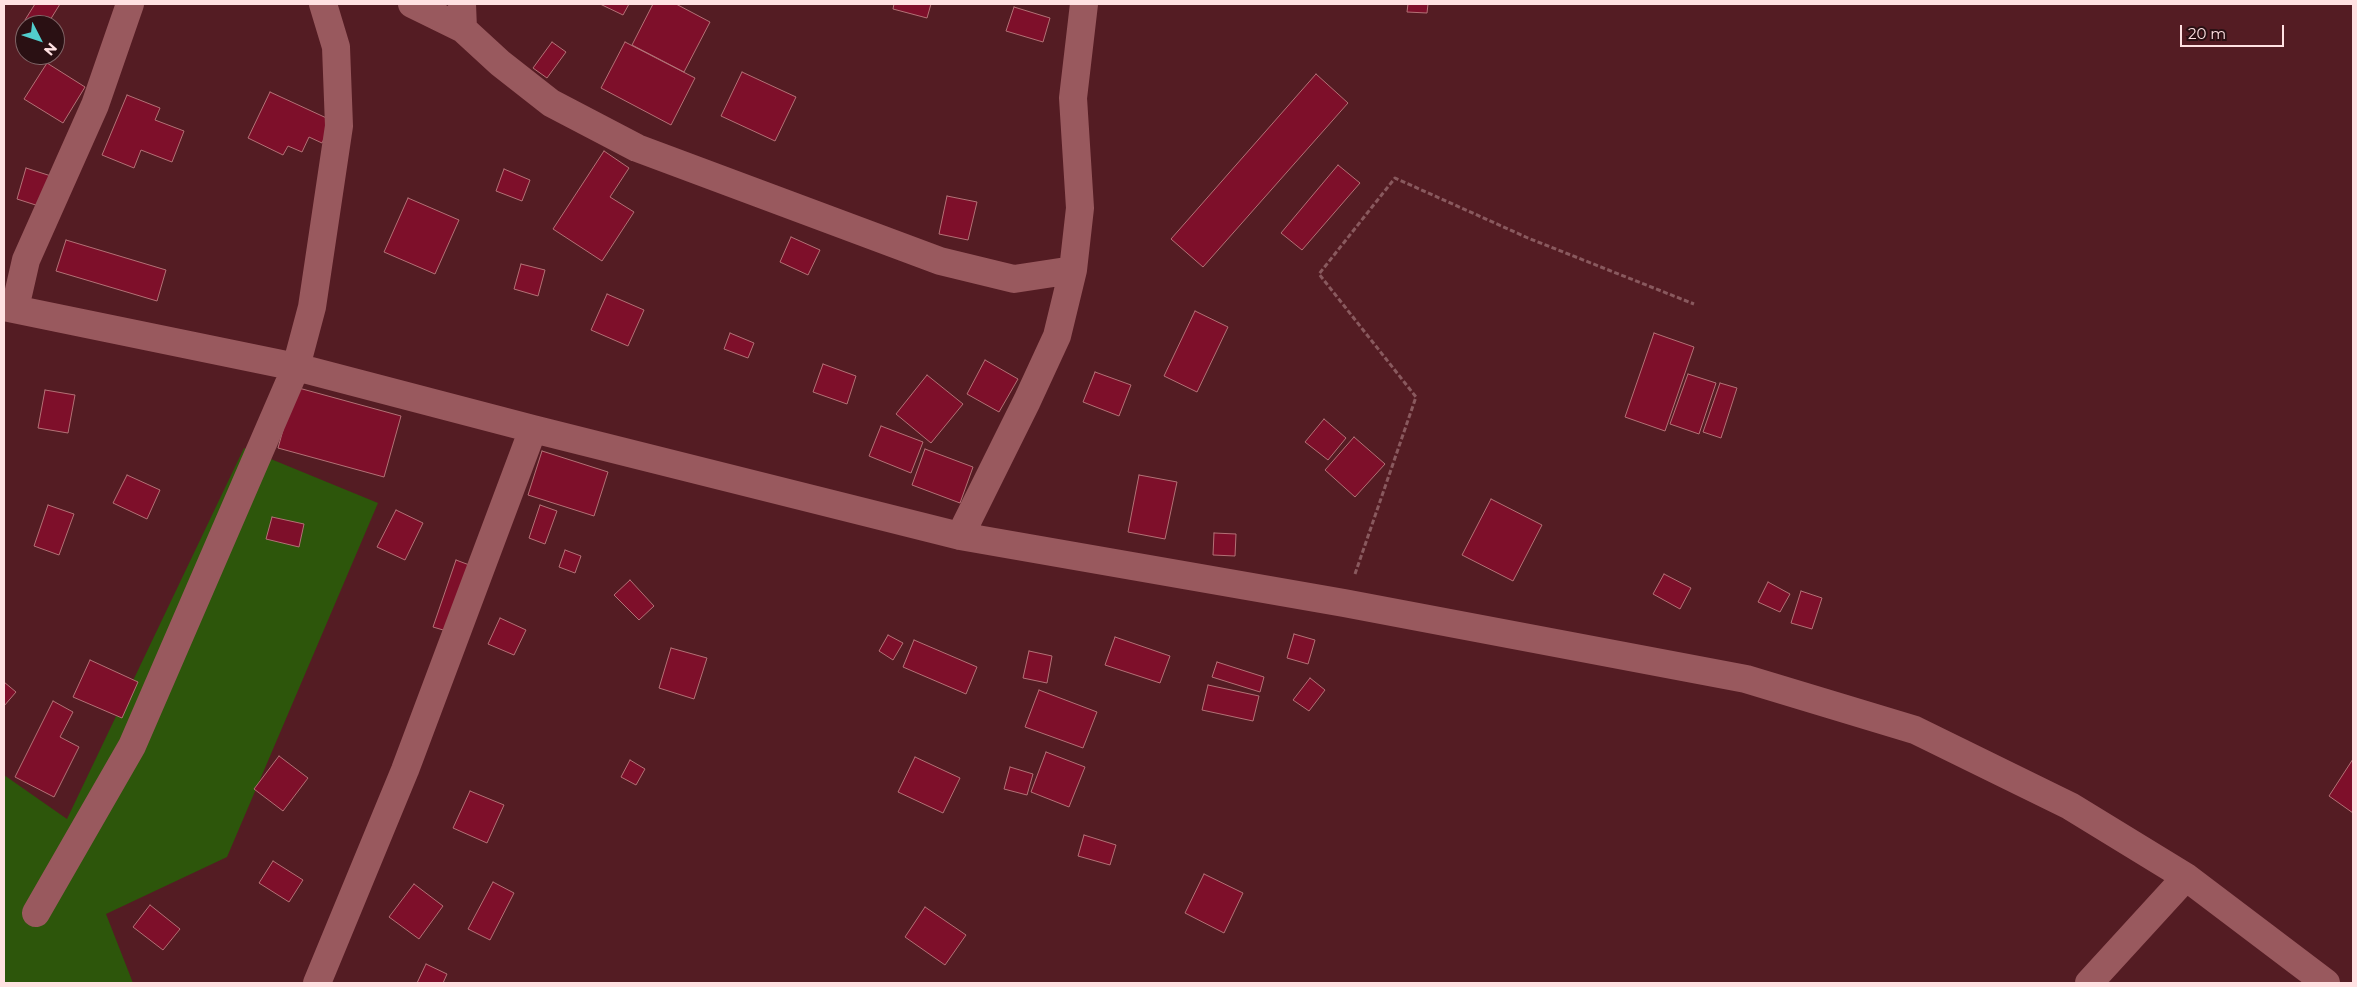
<!DOCTYPE html>
<html>
<head>
<meta charset="utf-8">
<style>
  body { margin:0 }
  #map { position:relative; width:2357px; height:987px; overflow:hidden; background:#541c23; font-family:Montserrat,sans-serif }
  canvas { display:block }
  .frame { position:absolute; inset:0; border:5px solid #ffe1e2; pointer-events:none }
  .north { position:absolute; left:15px; top:15px; width:50px; height:50px; box-sizing:border-box; background:#2a1013; border:1px solid #7f6466; border-radius:50%; rotate:131deg; font-size:14px; font-weight:700; line-height:20px; text-align:center; color:#ffe1e2 }
  .north::after { content:''; display:block; margin:auto; width:18px; height:22px; background:#52cdcd; clip-path:polygon(50% 0,100% 100%,50% 72%,0 100%) }
  .scale { position:absolute; left:2180px; top:25px; width:104px; height:22px; box-sizing:border-box; border:2px solid #ffe1e2; border-top:0; padding-left:6px; font-size:15px; line-height:18px; white-space:nowrap; color:#ffe1e2; -webkit-text-stroke:4px #2a1013; paint-order:stroke }
</style>
</head>
<body>
<div id="map">
<canvas width="2357" height="987"></canvas>
<div class="frame"></div>
<div class="north">N</div>
<div class="scale">20 m</div>
</div>
<script>
const ctx = document.querySelector('canvas').getContext('2d');
ctx.lineJoin = 'round';
function fillPath(path, color) {
  ctx.fillStyle = color;
  ctx.fill(path, 'evenodd');
}
function poly(rows) {
  const path = new Path2D();
  for (const r of rows) {
    path.moveTo(r[0], r[1]);
    for (let i = 2; i < r.length; i += 2) path.lineTo(r[i], r[i + 1]);
  }
  return path;
}
function strokePath(path, color, width, dash) {
  ctx.strokeStyle = color;
  ctx.lineWidth = width;
  ctx.lineCap = dash ? 'butt' : 'round';
  ctx.setLineDash(dash || []);
  ctx.stroke(path);
}
fillPath(poly([
  [244,448,378,503,227,857,106,914,133,983,4,983,4,775,67,819]
]), '#2d560b');
const building = poly([
  [35,4,60,4,47,25,33,25,25,20,35,4],
  [600,4,629,4,623,15,600,4],
  [653,4,676,4,710,22,684,72,632,45,653,4],
  [894,4,931,4,927,18,893,9,894,4],
  [1408,4,1428,4,1427,13,1407,12,1408,4],
  [1014,7,1050,18,1043,42,1006,31,1014,7],
  [552,42,566,52,547,78,533,68,552,42],
  [625,42,695,78,671,125,601,88,625,42],
  [47,63,85,87,63,123,24,99,47,63],
  [742,72,796,97,775,141,721,116,742,72],
  [1316,74,1348,103,1203,267,1171,239,1316,74],
  [270,92,333,121,322,143,309,137,302,152,288,146,283,155,248,138,270,92],
  [127,95,160,108,155,120,184,131,172,162,141,150,134,168,102,155,127,95],
  [604,151,629,168,610,197,634,212,602,261,553,229,604,151],
  [1338,165,1360,183,1302,250,1281,233,1338,165],
  [26,168,51,176,42,207,17,199,26,168],
  [504,169,530,180,522,201,496,191,504,169],
  [947,196,977,202,968,240,939,234,947,196],
  [408,198,459,220,435,274,384,252,408,198],
  [791,237,820,250,808,275,780,262,791,237],
  [66,240,166,270,157,301,56,271,66,240],
  [521,264,545,270,538,296,514,289,521,264],
  [607,294,644,310,628,346,591,330,607,294],
  [1195,311,1228,327,1197,392,1164,376,1195,311],
  [730,333,754,343,748,358,724,349,730,333],
  [1654,333,1694,347,1665,431,1625,417,1654,333],
  [985,360,1018,379,999,412,967,394,985,360],
  [823,364,856,376,847,404,813,392,823,364],
  [1095,372,1131,385,1119,416,1083,402,1095,372],
  [1688,374,1716,383,1699,434,1670,424,1688,374],
  [927,375,963,404,931,443,896,414,927,375],
  [1720,383,1737,388,1721,438,1703,432,1720,383],
  [295,387,401,416,384,477,278,448,295,387],
  [45,390,75,395,68,433,38,428,45,390],
  [1324,419,1346,438,1328,460,1305,442,1324,419],
  [881,426,923,442,911,473,869,456,881,426],
  [1354,437,1385,464,1355,497,1325,470,1354,437],
  [925,449,973,467,960,503,912,485,925,449],
  [542,451,608,472,594,516,528,495,542,451],
  [127,475,160,490,147,519,113,503,127,475],
  [1139,475,1177,482,1165,539,1128,532,1139,475],
  [1491,499,1542,525,1513,581,1462,555,1491,499],
  [48,505,74,514,59,555,34,546,48,505],
  [540,505,557,511,545,544,529,538,540,505],
  [396,510,423,523,405,560,377,547,396,510],
  [272,517,304,524,299,547,266,539,272,517],
  [1214,533,1236,534,1235,556,1213,555,1214,533],
  [565,550,581,556,575,573,559,567,565,550],
  [456,560,472,566,450,632,433,627,456,560],
  [1664,574,1691,588,1680,609,1653,594,1664,574],
  [630,580,654,606,639,620,614,595,630,580],
  [1768,582,1790,594,1780,612,1758,602,1768,582],
  [1801,591,1822,598,1812,629,1791,623,1801,591],
  [500,618,526,630,514,655,488,644,500,618],
  [1294,634,1315,640,1308,664,1287,658,1294,634],
  [888,635,903,643,893,660,879,651,888,635],
  [1115,637,1170,656,1160,683,1105,665,1115,637],
  [914,640,977,667,966,694,903,667,914,640],
  [671,648,707,658,694,699,659,688,671,648],
  [1029,651,1052,656,1047,683,1023,678,1029,651],
  [90,660,138,682,122,718,73,697,90,660],
  [1217,662,1264,677,1260,692,1212,677,1217,662],
  [1310,678,1325,690,1309,711,1293,700,1310,678],
  [4,682,16,692,4,706,4,682],
  [1208,685,1259,696,1253,721,1202,710,1208,685],
  [1039,690,1097,712,1083,748,1025,727,1039,690],
  [53,701,73,712,60,737,79,747,54,797,15,777,53,701],
  [1046,752,1085,767,1069,807,1031,792,1046,752],
  [279,756,308,778,283,811,254,789,279,756],
  [915,757,960,778,943,813,898,792,915,757],
  [2353,759,2353,813,2329,796,2353,759],
  [630,760,645,769,636,785,621,777,630,760],
  [1010,767,1033,774,1027,795,1004,789,1010,767],
  [470,791,504,805,487,843,453,828,470,791],
  [1084,835,1116,845,1110,865,1078,856,1084,835],
  [273,861,303,880,289,902,259,883,273,861],
  [1204,874,1243,893,1224,933,1185,913,1204,874],
  [493,882,514,893,490,940,468,929,493,882],
  [414,884,443,906,419,939,389,917,414,884],
  [150,905,180,929,163,950,133,927,150,905],
  [925,907,966,935,945,965,905,937,925,907],
  [426,964,447,974,443,983,417,983,426,964]
]);
fillPath(building, '#7e0f2a');
strokePath(building, '#b37176', 1);
strokePath(poly([
  [1355,574,1416,397,1319,274,1395,178,1528,238,1694,304]
]), '#89595e', 3, [5, 2.5]);
strokePath(poly([
  [412,4,463,29,500,63,551,103,637,148,940,261,1014,279,1073,270],
  [462,4,463,29],
  [4,307,296,367,533,429,960,536,1344,603,1746,679,1915,730,2070,806,2186,877,2326,983],
  [15,308,26,260,95,105,130,4],
  [960,536,1027,401,1057,336,1073,270,1080,208,1073,98,1084,4],
  [36,913,132,746,296,367,312,307,339,126,336,47,323,4],
  [317,983,405,770,533,429],
  [2089,983,2186,877]
]), '#99595e', 28);
</script>
</body>
</html>
